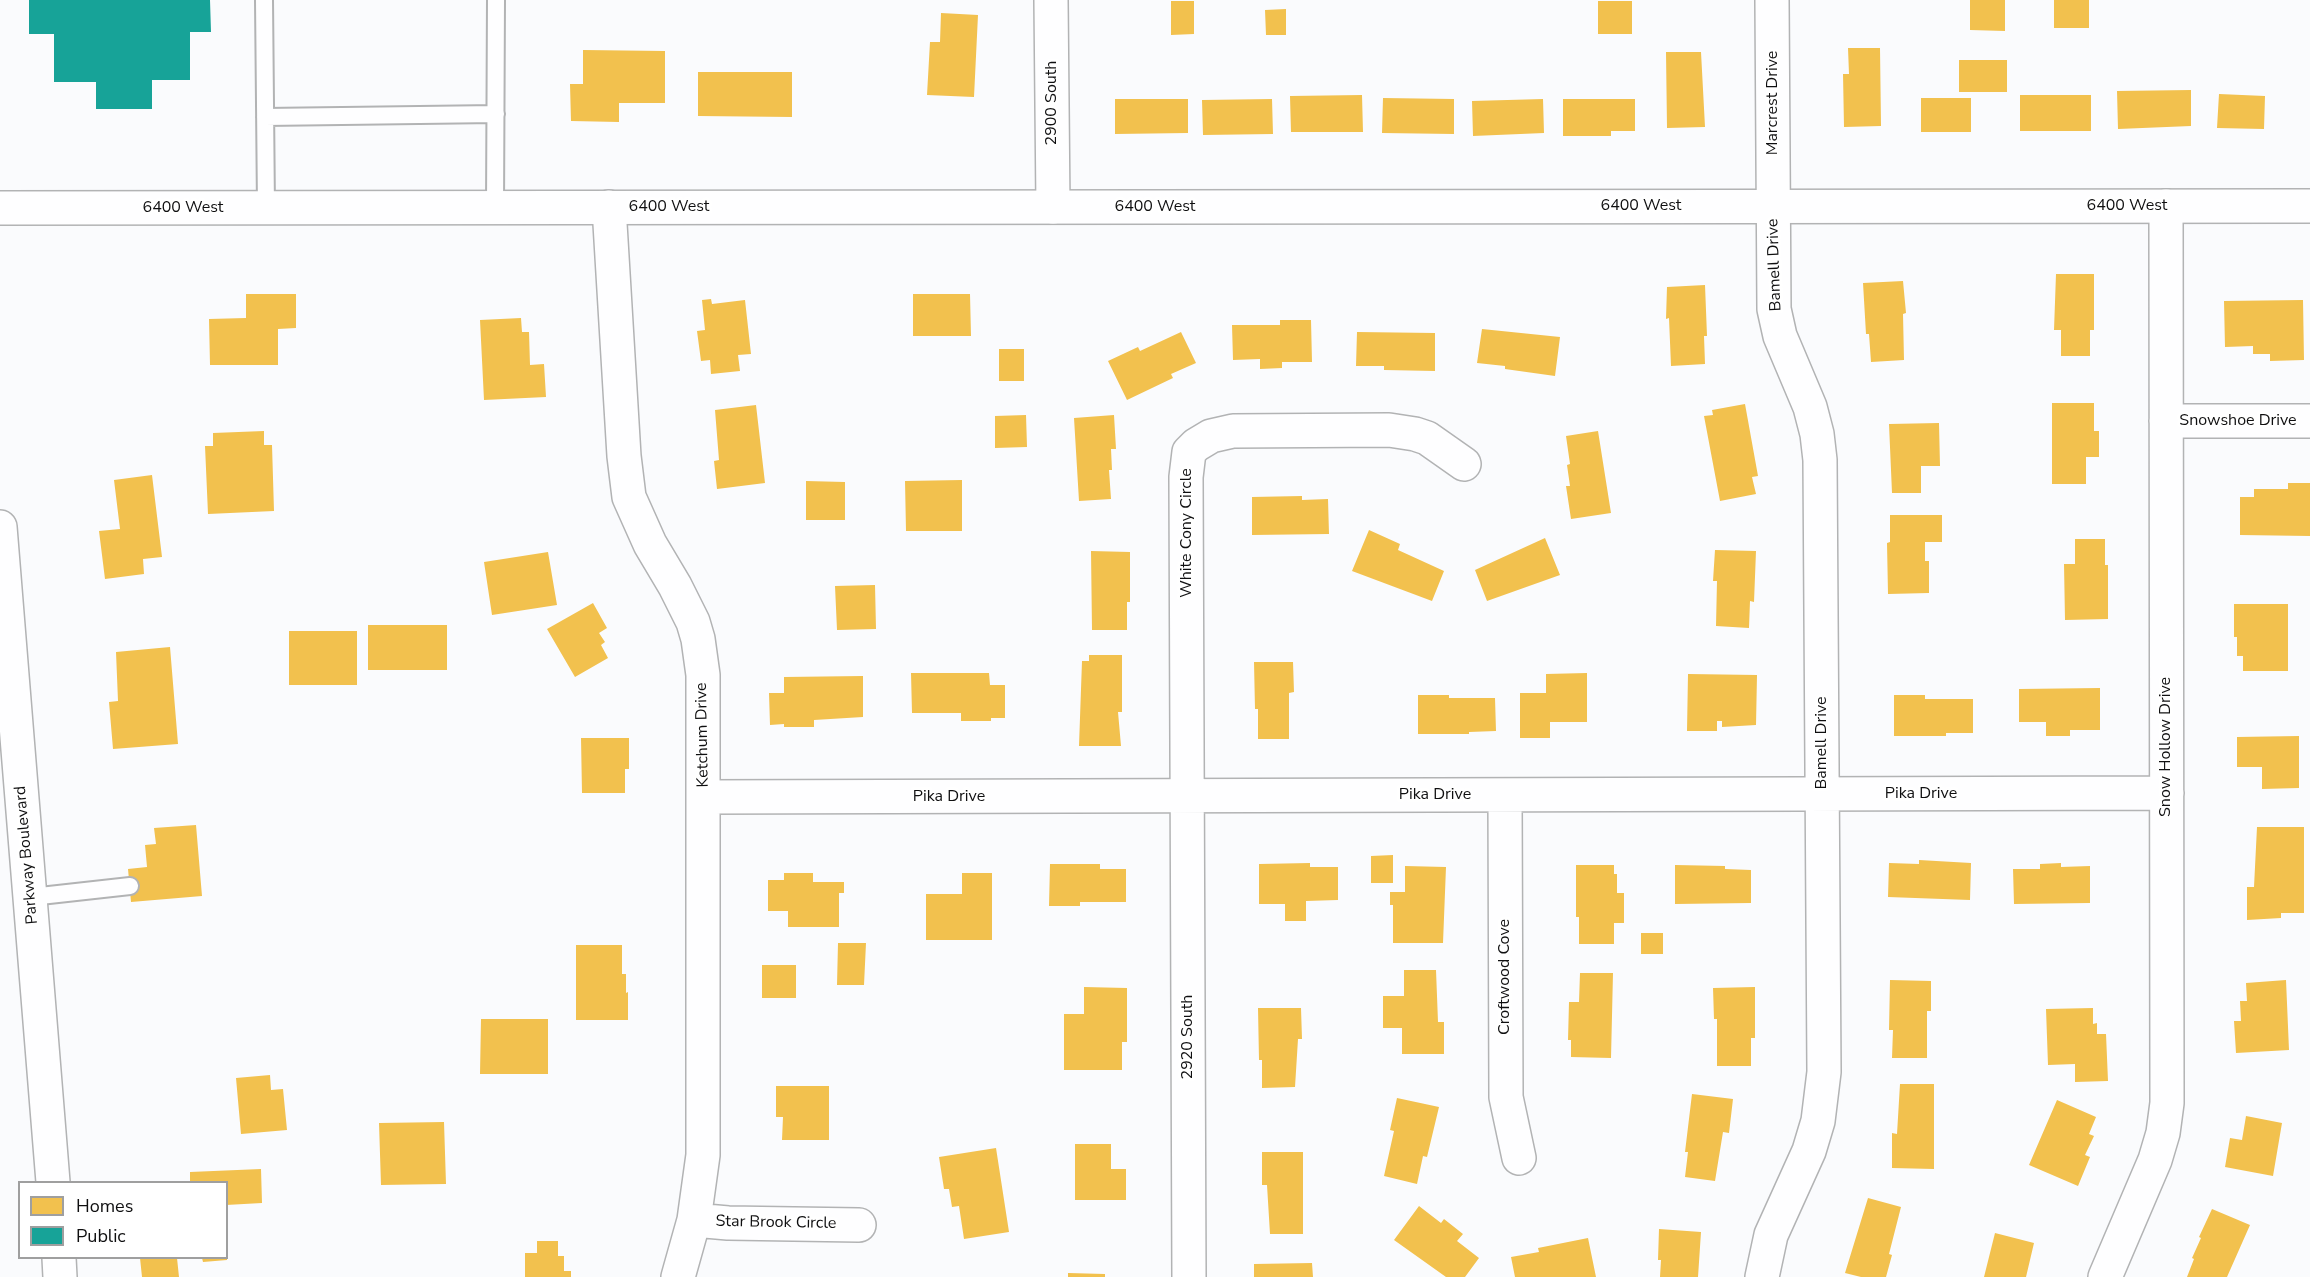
<!DOCTYPE html>
<html>
<head>
<meta charset="utf-8">
<style>
  body { margin:0 }
  #map { position:relative; width:2310px; height:1277px; overflow:hidden; background:#fafbfd; font-family:"Nunito Sans",sans-serif }
  canvas { display:block }
  .legend { position:absolute; left:18px; top:1181px; width:210px; height:78px; box-sizing:border-box; background:#fff; border:2px solid #9f9f9f; margin:0; padding:8px 10px; list-style:none; font-size:18px; color:#0f0f10 }
  .legend li { display:flex; align-items:center; gap:12px; height:30px }
  .legend b { width:30px; border:2px solid #9f9f9f }
</style>
</head>
<body>
<div id="map">
<canvas width="2310" height="1277"></canvas>
<ul class="legend">
<li><b style="height:16px;background:#f2c14e"></b>Homes</li>
<li><b style="height:16px;background:#17a398"></b>Public</li>
</ul>
</div>
<script>
const ctx = document.querySelector('canvas').getContext('2d');
ctx.lineJoin = 'round';
function fillPath(path, color) {
  ctx.fillStyle = color;
  ctx.fill(path, 'evenodd');
}
function poly(rows) {
  const path = new Path2D();
  for (const r of rows) {
    path.moveTo(r[0], r[1]);
    for (let i = 2; i < r.length; i += 2) path.lineTo(r[i], r[i + 1]);
  }
  return path;
}
function strokePath(path, color, width, dash) {
  ctx.strokeStyle = color;
  ctx.lineWidth = width;
  ctx.lineCap = dash ? 'butt' : 'round';
  ctx.setLineDash(dash || []);
  ctx.stroke(path);
}
function drawText(font, color, halo, rows, align = 'center') {
  ctx.font = font + ' "Nunito Sans",sans-serif';
  ctx.lineWidth = 6;
  ctx.setLineDash([]);
  ctx.textBaseline = 'middle';
  ctx.strokeStyle = halo;
  ctx.fillStyle = color;
  for (const [text, x, y, turn = 0] of rows) {
    ctx.save();
    ctx.translate(x, y);
    ctx.rotate((+turn || 0) * Math.PI / 180);
    ctx.textAlign = isNaN(turn) ? turn : align;
    if (halo) ctx.strokeText(text, 0, 0);
    ctx.fillText(text, 0, 0);
    ctx.restore();
  }
}
fillPath(poly([
  [1970,0,2005,0,2005,31,1970,30],
  [2054,0,2089,0,2089,28,2054,28],
  [1171,1,1194,1,1194,34,1171,35],
  [1598,1,1632,1,1632,34,1598,34],
  [1286,9,1286,35,1266,35,1265,10],
  [941,13,978,15,974,97,927,95,930,42,940,42],
  [1848,48,1880,48,1881,126,1844,127,1843,74,1849,74],
  [583,50,665,51,665,103,619,103,619,122,571,121,570,84,583,84],
  [1666,52,1701,52,1705,127,1667,128],
  [1959,60,2007,60,2007,92,1959,92],
  [698,72,792,72,792,117,698,116],
  [2191,90,2191,126,2118,129,2117,91],
  [2219,94,2265,96,2264,129,2217,128],
  [1362,95,1363,132,1291,132,1290,96],
  [2020,95,2091,95,2091,131,2020,131],
  [1383,98,1454,99,1454,134,1382,133],
  [1921,98,1971,98,1971,132,1921,132],
  [1115,99,1188,99,1188,133,1115,134],
  [1272,99,1273,134,1203,135,1202,100],
  [1543,99,1544,133,1473,136,1472,101],
  [1563,99,1635,99,1635,131,1611,131,1611,136,1563,136],
  [2056,274,2094,274,2094,330,2090,330,2090,356,2061,356,2061,330,2054,330],
  [1903,281,1906,313,1903,314,1904,360,1871,362,1869,334,1866,334,1863,283],
  [1705,285,1707,336,1704,336,1705,364,1671,366,1669,318,1666,319,1667,287],
  [246,294,296,294,296,328,278,329,278,365,210,365,209,319,246,318],
  [913,294,970,294,971,336,913,336],
  [711,299,712,304,745,300,751,354,738,355,740,371,711,374,710,360,701,361,697,331,705,330,702,300],
  [2303,300,2304,360,2270,361,2270,354,2253,354,2253,346,2225,347,2224,301],
  [521,318,522,332,529,332,530,365,544,364,546,397,484,400,480,320],
  [1280,320,1311,320,1312,362,1282,362,1282,368,1260,369,1260,359,1233,360,1232,325,1280,325],
  [1482,329,1560,337,1555,376,1505,369,1505,366,1477,363],
  [1181,332,1196,363,1171,374,1173,378,1127,400,1108,361,1138,347,1140,351],
  [1357,332,1435,333,1435,371,1384,370,1384,366,1356,366],
  [999,349,1024,349,1024,381,999,381],
  [2052,403,2094,403,2094,431,2099,431,2099,457,2086,457,2086,484,2052,484],
  [1745,404,1758,476,1752,477,1756,494,1720,501,1704,416,1713,415,1712,410],
  [756,405,765,483,717,489,714,461,719,460,715,410],
  [1026,415,1027,447,995,448,995,416],
  [1114,415,1116,449,1111,449,1112,470,1109,470,1111,499,1079,501,1074,418],
  [1939,423,1940,466,1921,466,1921,493,1892,493,1889,424],
  [264,431,264,445,272,445,274,511,208,514,205,446,213,446,213,433],
  [1598,431,1611,513,1571,519,1566,486,1570,486,1567,465,1570,464,1566,436],
  [152,475,162,557,143,559,144,574,105,579,99,531,120,529,114,480],
  [962,480,962,531,906,531,905,481],
  [806,481,845,482,845,520,806,520],
  [2288,483,2310,483,2310,536,2240,535,2240,497,2254,497,2254,489,2288,489],
  [1302,496,1302,500,1328,499,1329,534,1252,535,1252,497],
  [1890,515,1942,515,1942,542,1925,542,1925,561,1929,561,1929,593,1888,594,1887,543,1890,542],
  [1369,530,1400,544,1398,550,1444,571,1432,601,1352,571],
  [1545,538,1560,575,1487,601,1475,570],
  [2075,539,2105,539,2105,565,2108,565,2108,619,2065,620,2064,564,2075,564],
  [1715,550,1756,551,1754,602,1750,601,1749,628,1716,626,1717,581,1713,581],
  [1091,551,1130,552,1130,602,1127,602,1127,630,1092,630],
  [548,552,557,605,492,615,484,562],
  [875,585,876,629,837,630,835,586],
  [593,603,607,628,599,633,605,642,601,645,608,658,575,677,547,629],
  [2234,604,2288,604,2288,671,2243,671,2243,656,2237,656,2237,637,2234,637],
  [368,625,447,625,447,670,368,670],
  [289,631,357,631,357,685,289,685],
  [170,647,178,744,113,749,109,702,118,701,116,652],
  [1089,655,1122,655,1122,712,1118,712,1121,746,1079,746,1082,661,1089,661],
  [1254,662,1293,662,1294,692,1289,693,1289,739,1258,739,1258,709,1255,709],
  [911,673,989,673,990,685,1005,685,1005,718,991,718,991,721,961,721,961,713,912,713],
  [1587,673,1587,722,1550,722,1550,738,1520,738,1520,693,1546,693,1546,674],
  [1688,674,1757,675,1756,725,1722,727,1722,721,1717,721,1717,731,1687,731],
  [863,676,863,717,814,720,814,727,784,727,784,724,770,725,769,693,784,693,784,677],
  [2100,688,2100,730,2070,730,2070,736,2046,736,2046,722,2019,722,2019,689],
  [1418,695,1449,695,1449,698,1495,698,1496,731,1469,732,1469,734,1418,734],
  [1894,695,1925,695,1925,699,1973,699,1973,733,1946,733,1946,736,1894,736],
  [2299,736,2299,788,2262,789,2262,767,2237,767,2237,737],
  [581,738,629,738,629,769,625,769,625,793,582,793],
  [196,825,202,896,131,902,128,869,147,867,145,845,156,844,154,828],
  [2257,827,2304,827,2304,913,2281,913,2281,918,2247,920,2247,887,2254,887],
  [1393,855,1393,883,1371,883,1371,856],
  [1919,860,1971,863,1970,900,1888,897,1889,863,1919,864],
  [1310,863,1310,867,1338,867,1338,900,1306,901,1306,921,1285,921,1285,904,1259,904,1259,864],
  [2061,863,2061,867,2090,866,2090,903,2014,904,2013,869,2040,869,2040,864],
  [1050,864,1100,864,1100,869,1126,869,1126,902,1080,902,1080,906,1049,906],
  [1576,865,1614,865,1614,874,1617,874,1617,893,1624,893,1624,923,1614,923,1614,944,1579,944,1579,917,1576,917],
  [1675,865,1725,866,1725,869,1751,870,1751,903,1675,904],
  [1405,866,1446,867,1443,943,1393,943,1393,905,1390,905,1390,892,1405,892],
  [784,873,813,873,813,882,844,882,844,893,839,893,839,927,788,927,788,911,768,911,768,880,784,880],
  [962,873,992,873,992,940,926,940,926,894,962,894],
  [1641,933,1663,933,1663,954,1641,954],
  [838,943,866,943,864,985,837,985],
  [576,945,622,945,622,974,626,974,626,993,628,992,628,1020,576,1020],
  [762,965,796,965,796,998,762,998],
  [1404,970,1436,970,1438,1022,1444,1022,1444,1054,1402,1054,1402,1028,1383,1028,1383,996,1404,996],
  [1580,973,1613,973,1611,1058,1571,1057,1571,1040,1568,1040,1569,1002,1579,1002],
  [1890,980,1931,981,1931,1011,1927,1011,1927,1058,1892,1058,1893,1030,1889,1030],
  [2286,980,2289,1050,2236,1053,2234,1021,2241,1021,2240,1001,2247,1001,2246,983],
  [1084,987,1127,988,1127,1042,1122,1042,1122,1070,1064,1070,1064,1014,1084,1014],
  [1755,987,1755,1038,1751,1038,1751,1066,1717,1066,1717,1019,1714,1019,1713,988],
  [1258,1008,1301,1008,1302,1039,1298,1039,1295,1087,1262,1088,1262,1060,1259,1060],
  [2093,1008,2093,1024,2097,1023,2097,1034,2106,1034,2108,1081,2075,1082,2075,1064,2048,1065,2046,1009],
  [481,1019,548,1019,548,1074,480,1074],
  [270,1075,271,1090,283,1089,287,1130,241,1134,236,1078],
  [1900,1084,1934,1084,1934,1169,1892,1168,1892,1133,1897,1134],
  [776,1086,829,1086,829,1140,782,1140,783,1117,776,1117],
  [1692,1094,1733,1099,1729,1133,1723,1132,1715,1181,1685,1177,1688,1152,1685,1152],
  [1397,1098,1439,1107,1427,1157,1423,1156,1417,1184,1384,1176,1394,1131,1390,1130],
  [2057,1100,2096,1117,2089,1134,2094,1136,2085,1155,2090,1157,2078,1186,2029,1165],
  [2246,1116,2282,1123,2273,1176,2225,1167,2230,1138,2242,1140],
  [444,1122,446,1184,381,1185,379,1123],
  [1075,1144,1111,1144,1111,1169,1126,1169,1126,1200,1075,1200],
  [996,1148,1009,1232,964,1239,959,1206,952,1207,949,1189,944,1189,939,1157],
  [1262,1152,1303,1152,1303,1234,1270,1234,1267,1185,1262,1185],
  [261,1169,262,1203,226,1205,226,1182,190,1182,190,1172],
  [1868,1198,1901,1207,1889,1254,1892,1255,1886,1277,1861,1277,1845,1273],
  [1419,1206,1441,1223,1444,1219,1463,1234,1457,1241,1479,1258,1465,1277,1446,1277,1394,1240],
  [2212,1209,2250,1225,2227,1277,2187,1277,2194,1259,2192,1258,2201,1238,2199,1237],
  [1659,1229,1701,1232,1698,1277,1660,1277,1661,1260,1658,1260],
  [1995,1233,2034,1243,2026,1277,1984,1277],
  [1588,1238,1596,1277,1515,1277,1511,1257,1539,1252,1538,1248],
  [537,1241,558,1241,558,1256,564,1256,564,1271,571,1271,571,1277,525,1277,525,1253,537,1253],
  [140,1258,177,1258,179,1277,142,1277],
  [202,1258,227,1258,227,1260,203,1262],
  [1312,1263,1313,1277,1254,1277,1254,1264],
  [1068,1273,1105,1274,1105,1277,1068,1277]
]), '#f2c14e');
fillPath(poly([
  [29,0,210,0,211,32,190,32,190,80,152,80,152,109,96,109,96,82,54,82,54,34,29,34]
]), '#17a398');
const lane = poly([
  [264,0,266,208],
  [265,117,496,114],
  [495,207,496,0],
  [31,897,130,886]
]);
const street = poly([
  [1051,0,1053,207],
  [609,207,624,456,629,497,650,544,675,586,693,622,698,639,703,675,703,1155,694,1220,678,1277],
  [2166,421,2310,421],
  [1505,795,1506,1097,1519,1158],
  [704,797,2167,793],
  [694,1220,728,1223,859,1225],
  [1189,1277,1186,477,1189,452,1196,445,1211,436,1233,431,1389,430,1415,434,1427,438,1464,464],
  [1762,1277,1771,1235,1809,1151,1818,1121,1824,1072,1820,460,1817,434,1810,407,1780,336,1774,309,1772,0],
  [2105,1277,2155,1160,2163,1133,2167,1103,2166,206]
]);
const secondary = poly([
  [0,208,2310,206],
  [0,527,53,1182],
  [59,1258,60,1277]
]);
strokePath(lane, '#b2b3b4', 20);
strokePath(street, '#b2b3b4', 36);
strokePath(secondary, '#b2b3b4', 36);
strokePath(lane, '#fefeff', 16);
strokePath(street, '#fefeff', 33);
strokePath(secondary, '#fefeff', 33);
drawText('16px', '#0f0f10', '#fff', [
  ["2900 South",1052,103,-90],
  ["Marcrest Drive",1773,103,-90],
  ["6400 West",1641,206],
  ["6400 West",2127,206],
  ["6400 West",669,207],
  ["6400 West",1155,207],
  ["6400 West",183,208],
  ["Bamell Drive",1775,265,-92],
  ["Snowshoe Drive",2238,421],
  ["White Cony Circle",1187,533,-90],
  ["Ketchum Drive",703,735,-91],
  ["Bamell Drive",1822,743,-90],
  ["Snow Hollow Drive",2166,747,-90],
  ["Pika Drive",1921,794],
  ["Pika Drive",1435,795],
  ["Pika Drive",949,797],
  ["Parkway Boulevard",27,855,-95],
  ["Croftwood Cove",1505,977,-90],
  ["2920 South",1188,1037,-90],
  ["Star Brook Circle",776,1223,1]
]);
</script>
</body>
</html>
